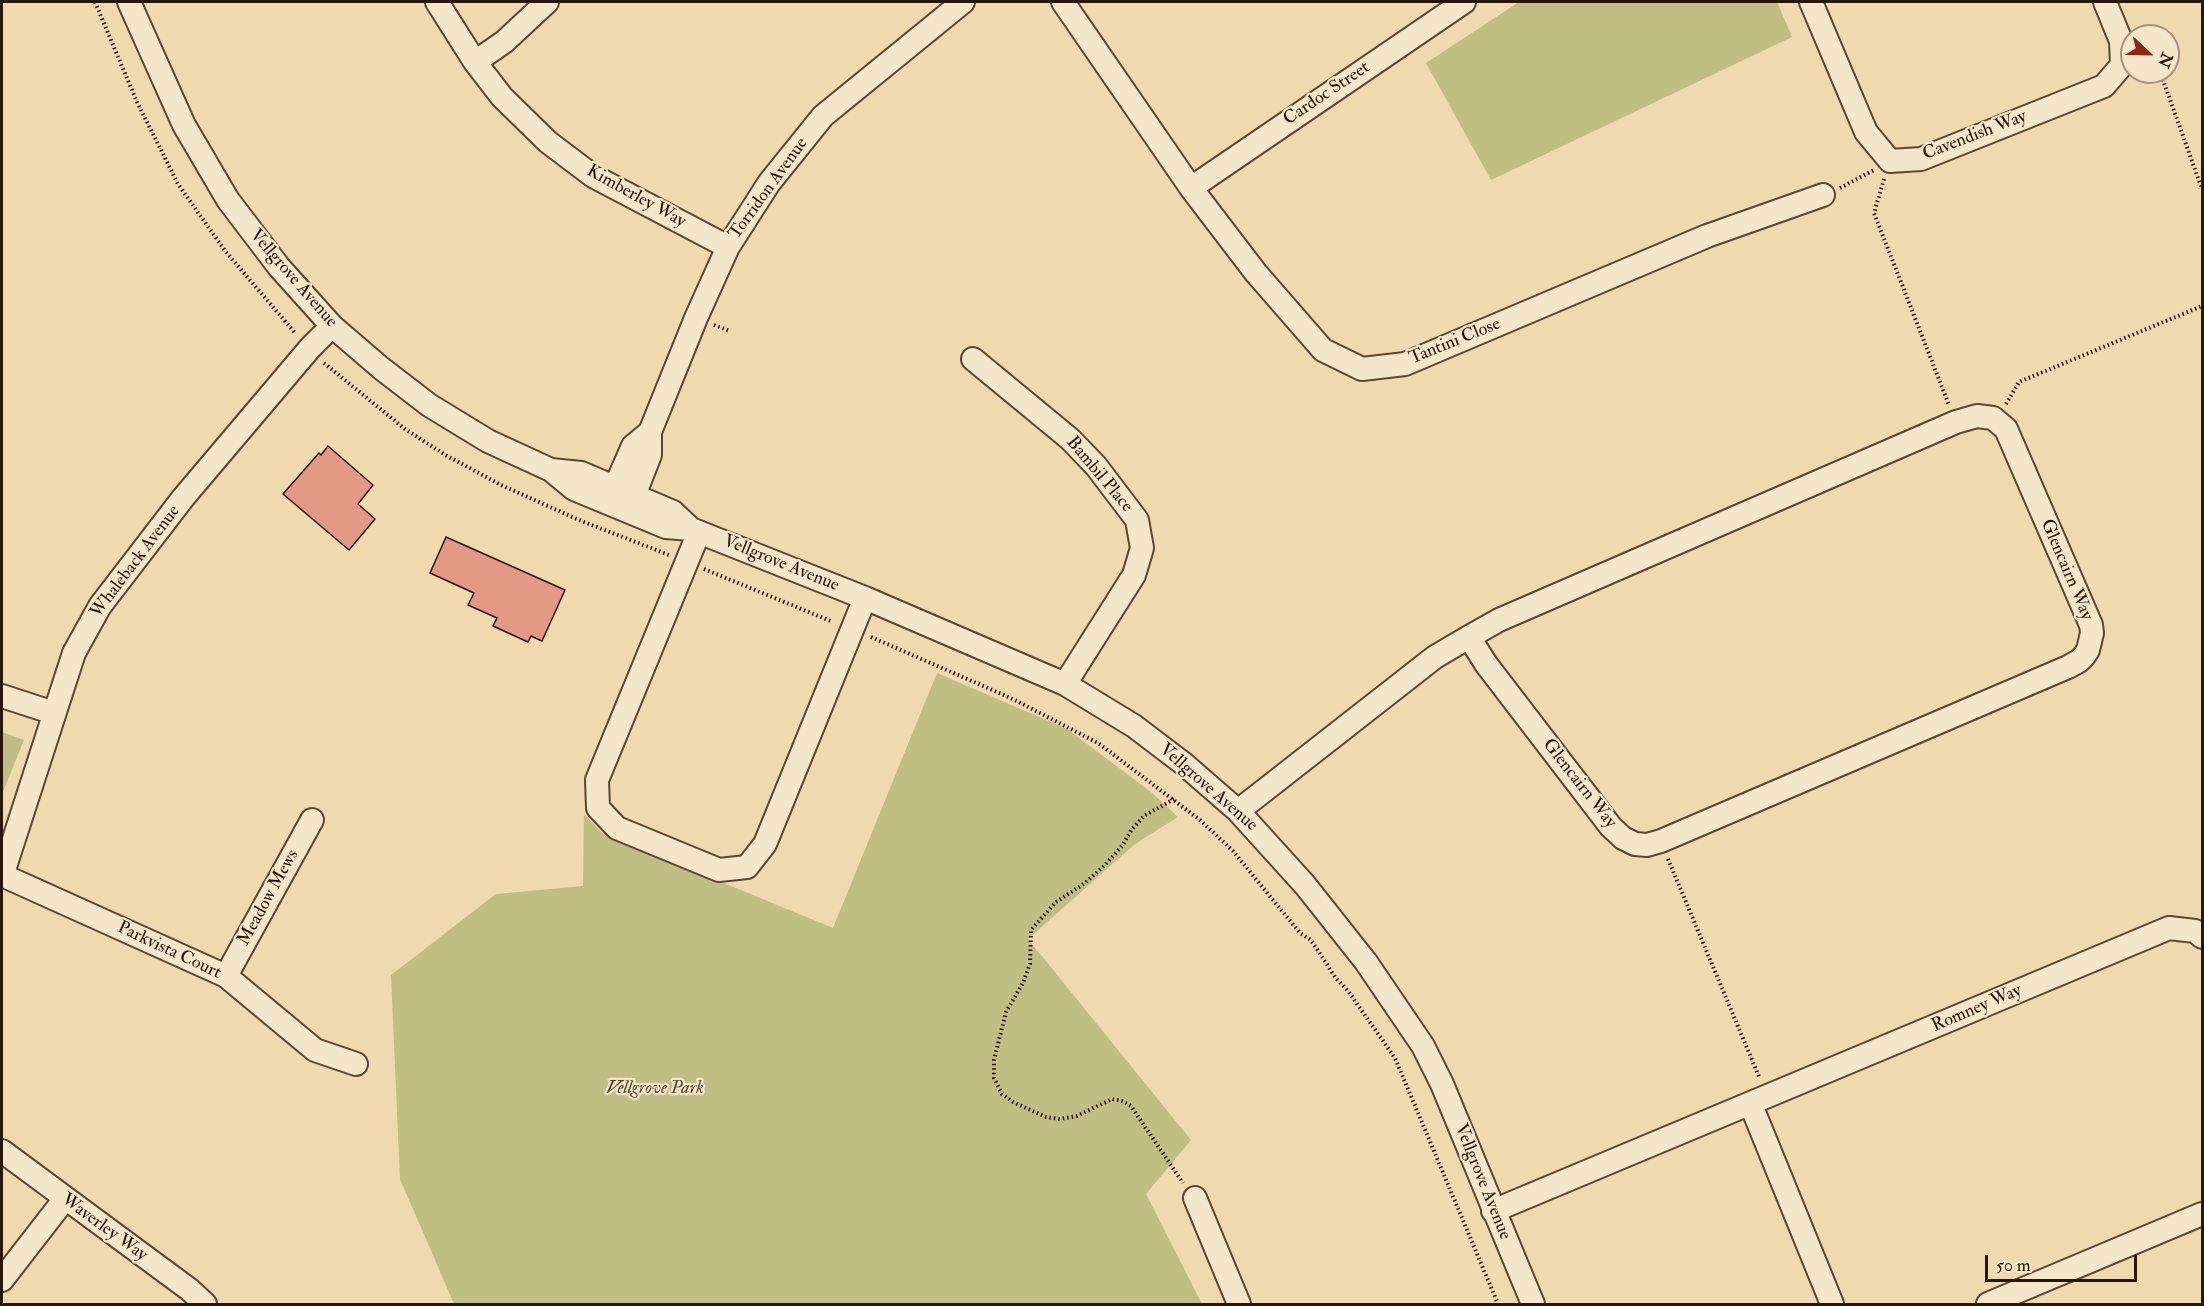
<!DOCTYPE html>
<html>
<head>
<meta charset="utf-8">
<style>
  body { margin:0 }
  #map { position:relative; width:2204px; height:1306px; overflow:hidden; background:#efd9ae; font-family:"IM FELL Double Pica",serif }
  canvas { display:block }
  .frame { position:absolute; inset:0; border:3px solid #2a150d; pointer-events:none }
  .north { position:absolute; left:2120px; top:24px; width:60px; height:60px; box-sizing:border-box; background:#f5e6ca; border:2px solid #a4927e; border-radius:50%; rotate:112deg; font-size:16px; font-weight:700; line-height:24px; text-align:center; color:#2a150d }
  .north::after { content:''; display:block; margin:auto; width:21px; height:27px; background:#8f2418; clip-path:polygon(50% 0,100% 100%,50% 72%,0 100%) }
  .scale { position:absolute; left:1985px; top:1255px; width:152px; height:27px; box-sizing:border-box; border:3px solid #2a150d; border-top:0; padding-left:8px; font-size:18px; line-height:21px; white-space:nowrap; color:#2a150d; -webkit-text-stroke:4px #f5e6ca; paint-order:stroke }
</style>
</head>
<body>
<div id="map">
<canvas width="2204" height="1306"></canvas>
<div class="frame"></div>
<div class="north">N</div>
<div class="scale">50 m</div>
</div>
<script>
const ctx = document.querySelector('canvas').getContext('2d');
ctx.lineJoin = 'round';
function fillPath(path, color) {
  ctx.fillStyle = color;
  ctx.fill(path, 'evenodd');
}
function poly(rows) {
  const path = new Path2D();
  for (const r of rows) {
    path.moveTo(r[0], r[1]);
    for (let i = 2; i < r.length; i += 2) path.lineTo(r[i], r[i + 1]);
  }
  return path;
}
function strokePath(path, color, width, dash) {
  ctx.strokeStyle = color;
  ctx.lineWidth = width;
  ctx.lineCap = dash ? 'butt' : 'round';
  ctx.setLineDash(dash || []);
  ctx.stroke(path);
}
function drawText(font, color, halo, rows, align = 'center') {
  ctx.font = font + ' "IM FELL Double Pica",serif';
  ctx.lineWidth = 4.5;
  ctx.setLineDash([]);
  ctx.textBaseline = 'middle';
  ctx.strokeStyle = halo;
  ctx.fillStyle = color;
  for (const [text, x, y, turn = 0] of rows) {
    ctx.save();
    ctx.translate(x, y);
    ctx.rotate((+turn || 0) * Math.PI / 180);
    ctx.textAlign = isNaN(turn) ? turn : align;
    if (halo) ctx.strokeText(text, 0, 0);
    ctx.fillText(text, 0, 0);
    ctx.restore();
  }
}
fillPath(poly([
  [1519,2,1777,2,1792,37,1491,180,1426,63],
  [937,673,1067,729,1151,792,1178,817,1135,844,1028,939,1191,1140,1146,1194,1202,1304,454,1304,400,1179,391,975,496,894,583,886,584,814,602,833,833,928],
  [2,732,24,740,2,794]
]), '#c0bd85');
const building = poly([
  [328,446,373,485,358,504,375,519,349,550,283,494,319,453,321,455,328,446],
  [446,537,565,590,542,641,531,636,528,642,493,626,497,618,468,605,474,593,430,573,446,537]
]);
fillPath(building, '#e39985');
strokePath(building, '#2a150d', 1.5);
const minor = poly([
  [129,2,184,125,228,200,279,267,332,326,381,368,429,405,488,441,551,470,574,489,666,527,691,529,865,598,1065,684,1134,726,1184,764,1238,811,1305,885,1366,962,1423,1046,1442,1084,1533,1304],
  [437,2,475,62,502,97,548,142,593,176,728,247],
  [1063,2,1191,188,1256,273,1323,350,1362,369,1405,364,1707,236,1823,195],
  [1811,2,1866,132,1890,161,1921,159,2104,86,2122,65,2121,41,2105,2],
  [475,62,504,42,547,2],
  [1191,188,1464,2],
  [973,359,1070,439,1096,466,1137,520,1142,548,1134,575,1065,684],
  [551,470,581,473,673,512,691,529],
  [609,501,633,446,650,432],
  [628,511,650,455,650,432,696,318,728,247,769,183,823,116,963,2],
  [699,532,597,780,598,808,617,828,719,870,747,867,765,844,865,598],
  [2,696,54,713],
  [1238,811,1435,657,1469,637,1499,620,1956,422,1977,416,1993,418,2006,429,2091,625,2092,633,2088,650,2084,656,2079,661,2068,667,1661,841,1647,845,1635,844,1623,838,1611,827,1486,664,1469,637],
  [2,875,226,976,315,1050,356,1064],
  [2,876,74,653,100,606,183,498,310,348,332,326],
  [226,976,312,820],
  [1751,1105,1832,1304],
  [2,1151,190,1290,205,1304],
  [1195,1198,1239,1304],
  [1493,1211,2169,928,2195,931,2202,937],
  [2,1280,64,1200],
  [1988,1304,2202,1214]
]);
strokePath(minor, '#5b4635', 26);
strokePath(poly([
  [95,2,137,102,178,184,226,252,296,334],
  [2141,72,2163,80,2202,189],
  [1884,179,1874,213,1949,405],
  [1840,188,1874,170],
  [714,325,730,331],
  [324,363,405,429,447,456,501,485,579,520,669,555],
  [2006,404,2019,382,2202,306],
  [704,569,833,622],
  [871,637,1013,699,1098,743,1200,820,1233,851,1300,933,1311,940,1335,977,1348,991,1395,1058,1498,1304],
  [1174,799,1144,816,1132,829,1122,846,1104,866,1085,883,1056,902,1031,930,1030,964,1023,983,1006,1012,994,1060,994,1078,1002,1094,1013,1102,1046,1117,1060,1119,1077,1116,1112,1099,1122,1101,1131,1106,1183,1183],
  [1668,859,1760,1079]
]), '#2a150d', 4, [1.5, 3]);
strokePath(minor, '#f5e6ca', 22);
drawText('18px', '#2a150d', '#f5e6ca', [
  ["Cardoc Street",1327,94,-34],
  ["Cavendish Way",1975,136,-21],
  ["Torridon Avenue",769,189,-54],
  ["Kimberley Way",636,197,29],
  ["Vellgrove Avenue",293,279,49],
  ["Tantini Close",1455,342,-22],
  ["Bambil Place",1099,475,50],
  ["Whaleback Avenue",136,562,-53],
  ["Vellgrove Avenue",781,564,22],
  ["Glencairn Way",2066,570,67],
  ["Glencairn Way",1579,784,52],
  ["Vellgrove Avenue",1208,788,41],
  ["Meadow Mews",269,898,-61],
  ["Parkvista Court",169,951,25],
  ["Romney Way",1977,1009,-23],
  ["Vellgrove Avenue",1482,1182,68],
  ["Waverley Way",104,1228,36]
]);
drawText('italic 18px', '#574731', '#f5e6ca', [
  ["Vellgrove Park",655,1089]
]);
</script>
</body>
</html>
